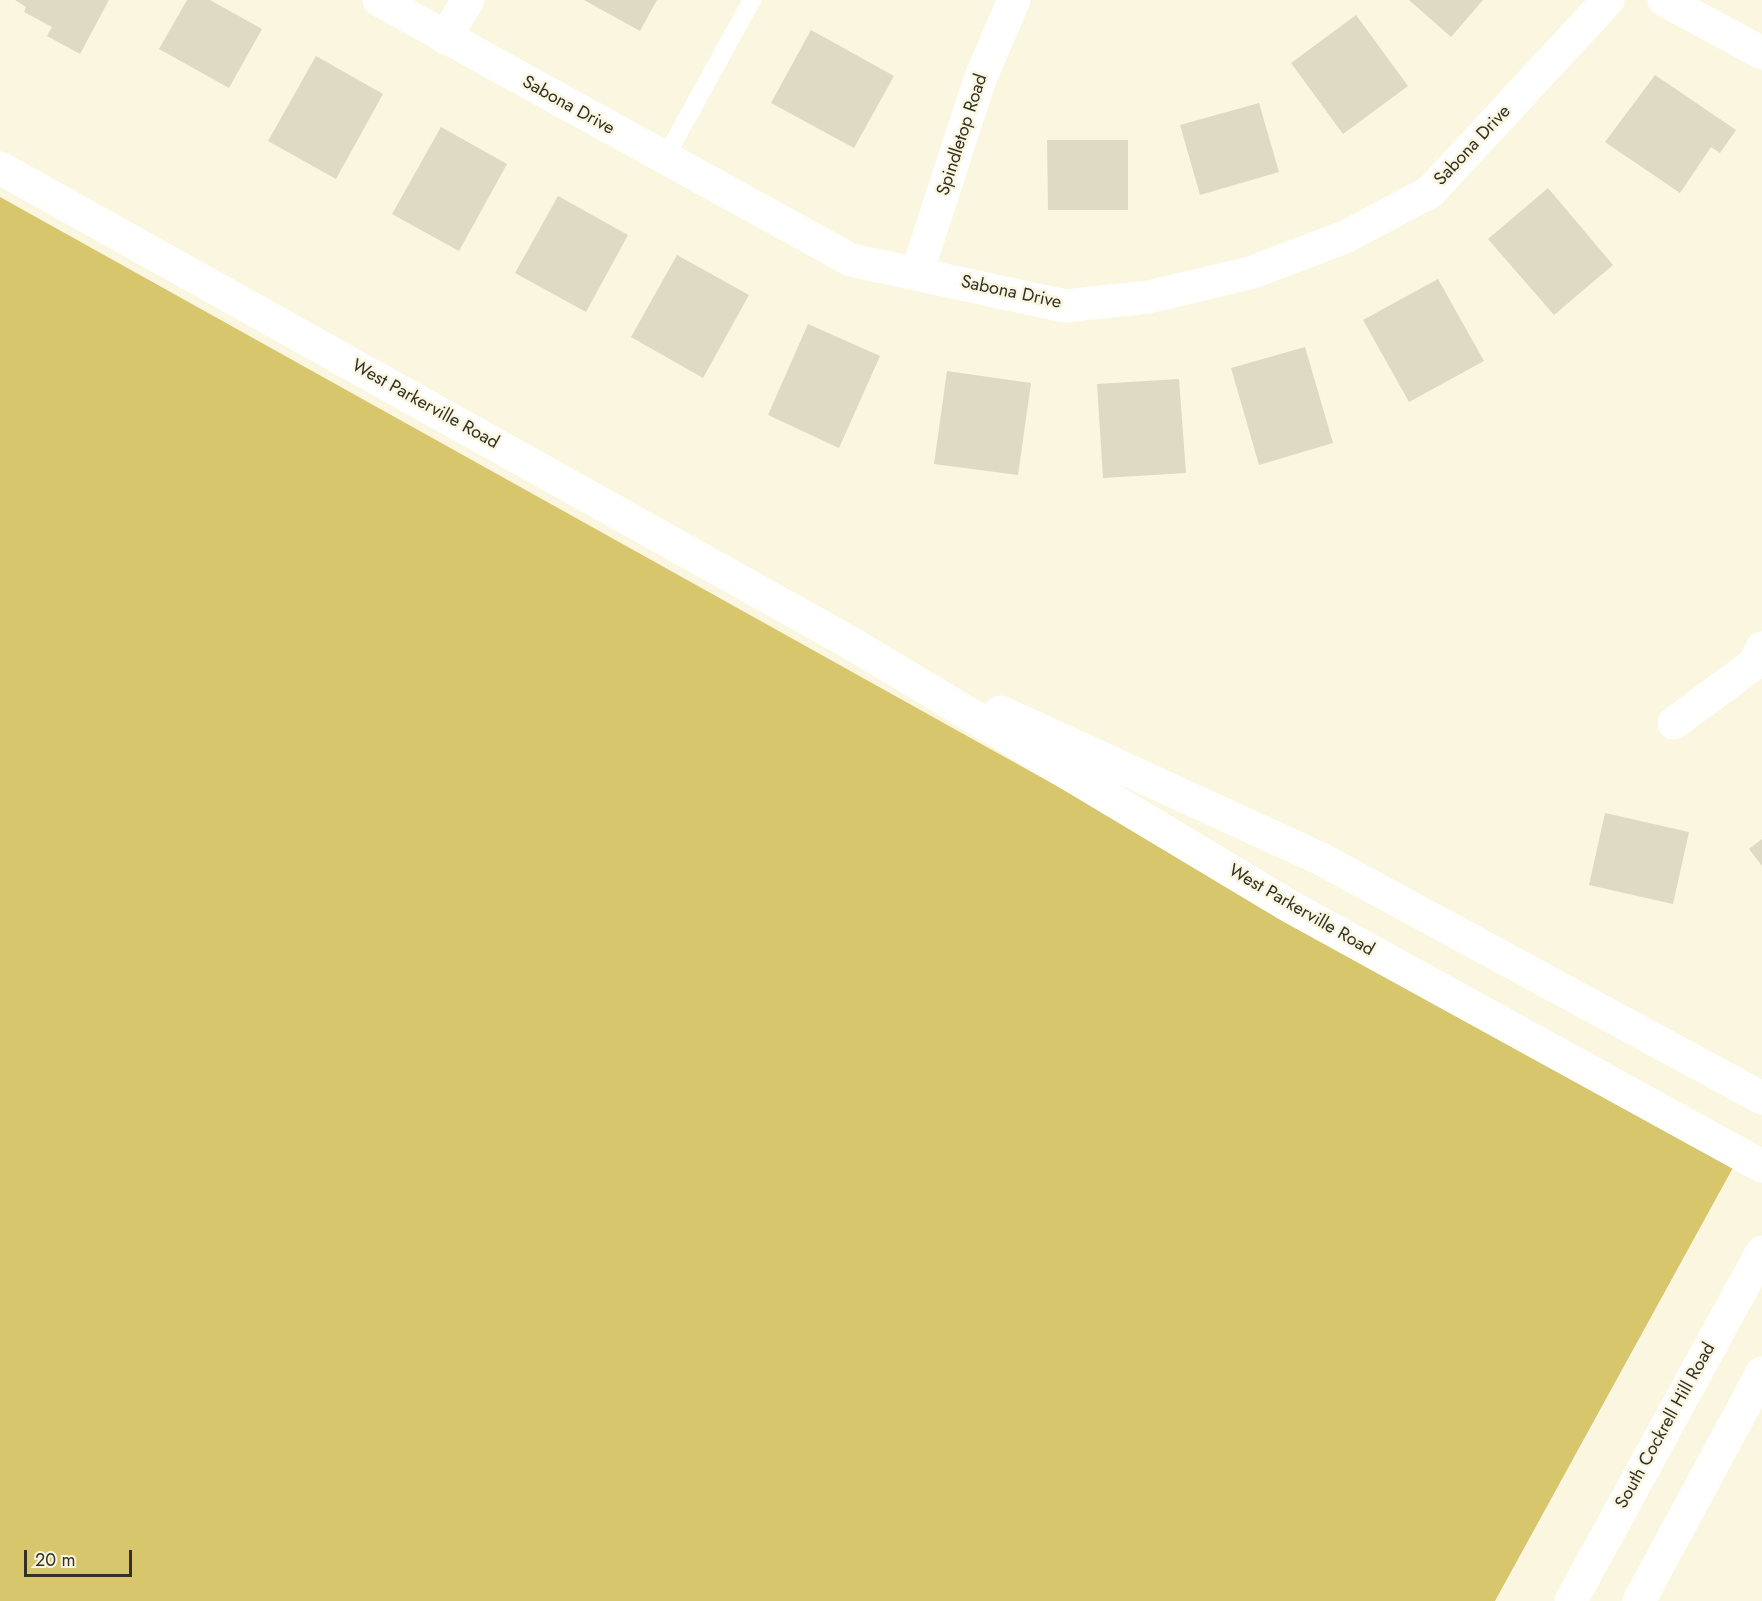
<!DOCTYPE html>
<html>
<head>
<meta charset="utf-8">
<style>
  body { margin:0 }
  #map { position:relative; width:1762px; height:1601px; overflow:hidden; background:#faf6df; font-family:Jost,sans-serif }
  canvas { display:block }
  .scale { position:absolute; left:24px; top:1550px; width:108px; height:27px; box-sizing:border-box; border:3px solid #323128; border-top:0; padding-left:8px; font-size:18px; line-height:21px; white-space:nowrap; color:#323128; -webkit-text-stroke:4px #faf6df; paint-order:stroke }
</style>
</head>
<body>
<div id="map">
<canvas width="1762" height="1601"></canvas>
<div class="scale">20 m</div>
</div>
<script>
const ctx = document.querySelector('canvas').getContext('2d');
ctx.lineJoin = 'round';
function fillPath(path, color) {
  ctx.fillStyle = color;
  ctx.fill(path, 'evenodd');
}
function poly(rows) {
  const path = new Path2D();
  for (const r of rows) {
    path.moveTo(r[0], r[1]);
    for (let i = 2; i < r.length; i += 2) path.lineTo(r[i], r[i + 1]);
  }
  return path;
}
function strokePath(path, color, width, dash) {
  ctx.strokeStyle = color;
  ctx.lineWidth = width;
  ctx.lineCap = dash ? 'butt' : 'round';
  ctx.setLineDash(dash || []);
  ctx.stroke(path);
}
function drawText(font, color, halo, rows, align = 'center') {
  ctx.font = font + ' Jost,sans-serif';
  ctx.lineWidth = 5;
  ctx.setLineDash([]);
  ctx.textBaseline = 'middle';
  ctx.strokeStyle = halo;
  ctx.fillStyle = color;
  for (const [text, x, y, turn = 0] of rows) {
    ctx.save();
    ctx.translate(x, y);
    ctx.rotate((+turn || 0) * Math.PI / 180);
    ctx.textAlign = isNaN(turn) ? turn : align;
    if (halo) ctx.strokeText(text, 0, 0);
    ctx.fillText(text, 0, 0);
    ctx.restore();
  }
}
fillPath(poly([
  [0,197,1735,1164,1495,1601,0,1601]
]), '#d7c66b');
fillPath(poly([
  [15,0,109,0,80,54,47,36,52,27,24,12,26,7],
  [187,0,210,0,262,29,229,88,159,49],
  [584,0,657,0,640,31],
  [1409,0,1483,0,1451,37],
  [1356,15,1408,86,1343,134,1291,63],
  [811,30,894,76,854,148,771,103],
  [316,56,383,94,336,179,268,141],
  [1655,75,1736,130,1720,153,1711,147,1680,193,1605,142],
  [1259,103,1279,172,1200,195,1180,125],
  [441,127,507,164,459,251,392,214],
  [1047,140,1128,140,1128,210,1048,210],
  [1548,188,1613,265,1554,315,1488,239],
  [558,196,628,235,586,312,515,273],
  [677,255,749,295,703,378,631,337],
  [1438,279,1484,361,1409,402,1363,320],
  [808,324,880,356,839,448,768,415],
  [1305,347,1333,443,1259,465,1231,368],
  [947,371,1031,383,1018,475,934,464],
  [1179,379,1186,473,1103,478,1097,384],
  [1605,813,1689,832,1673,904,1589,885],
  [1762,839,1762,866,1749,849]
]), '#dedac3');
strokePath(poly([
  [665,158,752,0]
]), '#fff', 18);
strokePath(poly([
  [379,0,851,260,1065,306,1148,297,1250,273,1345,237,1430,192,1608,0],
  [1664,0,1762,53],
  [445,38,468,0],
  [917,273,980,79,1014,0],
  [1674,723,1754,664,1762,648]
]), '#fff', 33);
strokePath(poly([
  [0,168,849,642,1291,907,1762,1166],
  [1001,712,1321,859,1762,1098]
]), '#fff', 33);
strokePath(poly([
  [1571,1601,1762,1252],
  [1639,1601,1762,1373]
]), '#fff', 33);
drawText('18px', '#323128', '#faf6df', [
  ["Sabona Drive",568,106,29],
  ["Spindletop Road",963,135,-72],
  ["Sabona Drive",1473,146,-47],
  ["Sabona Drive",1011,293,12],
  ["West Parkerville Road",425,405,29],
  ["West Parkerville Road",1301,911,30],
  ["South Cockrell Hill Road",1666,1426,-61]
]);
</script>
</body>
</html>
